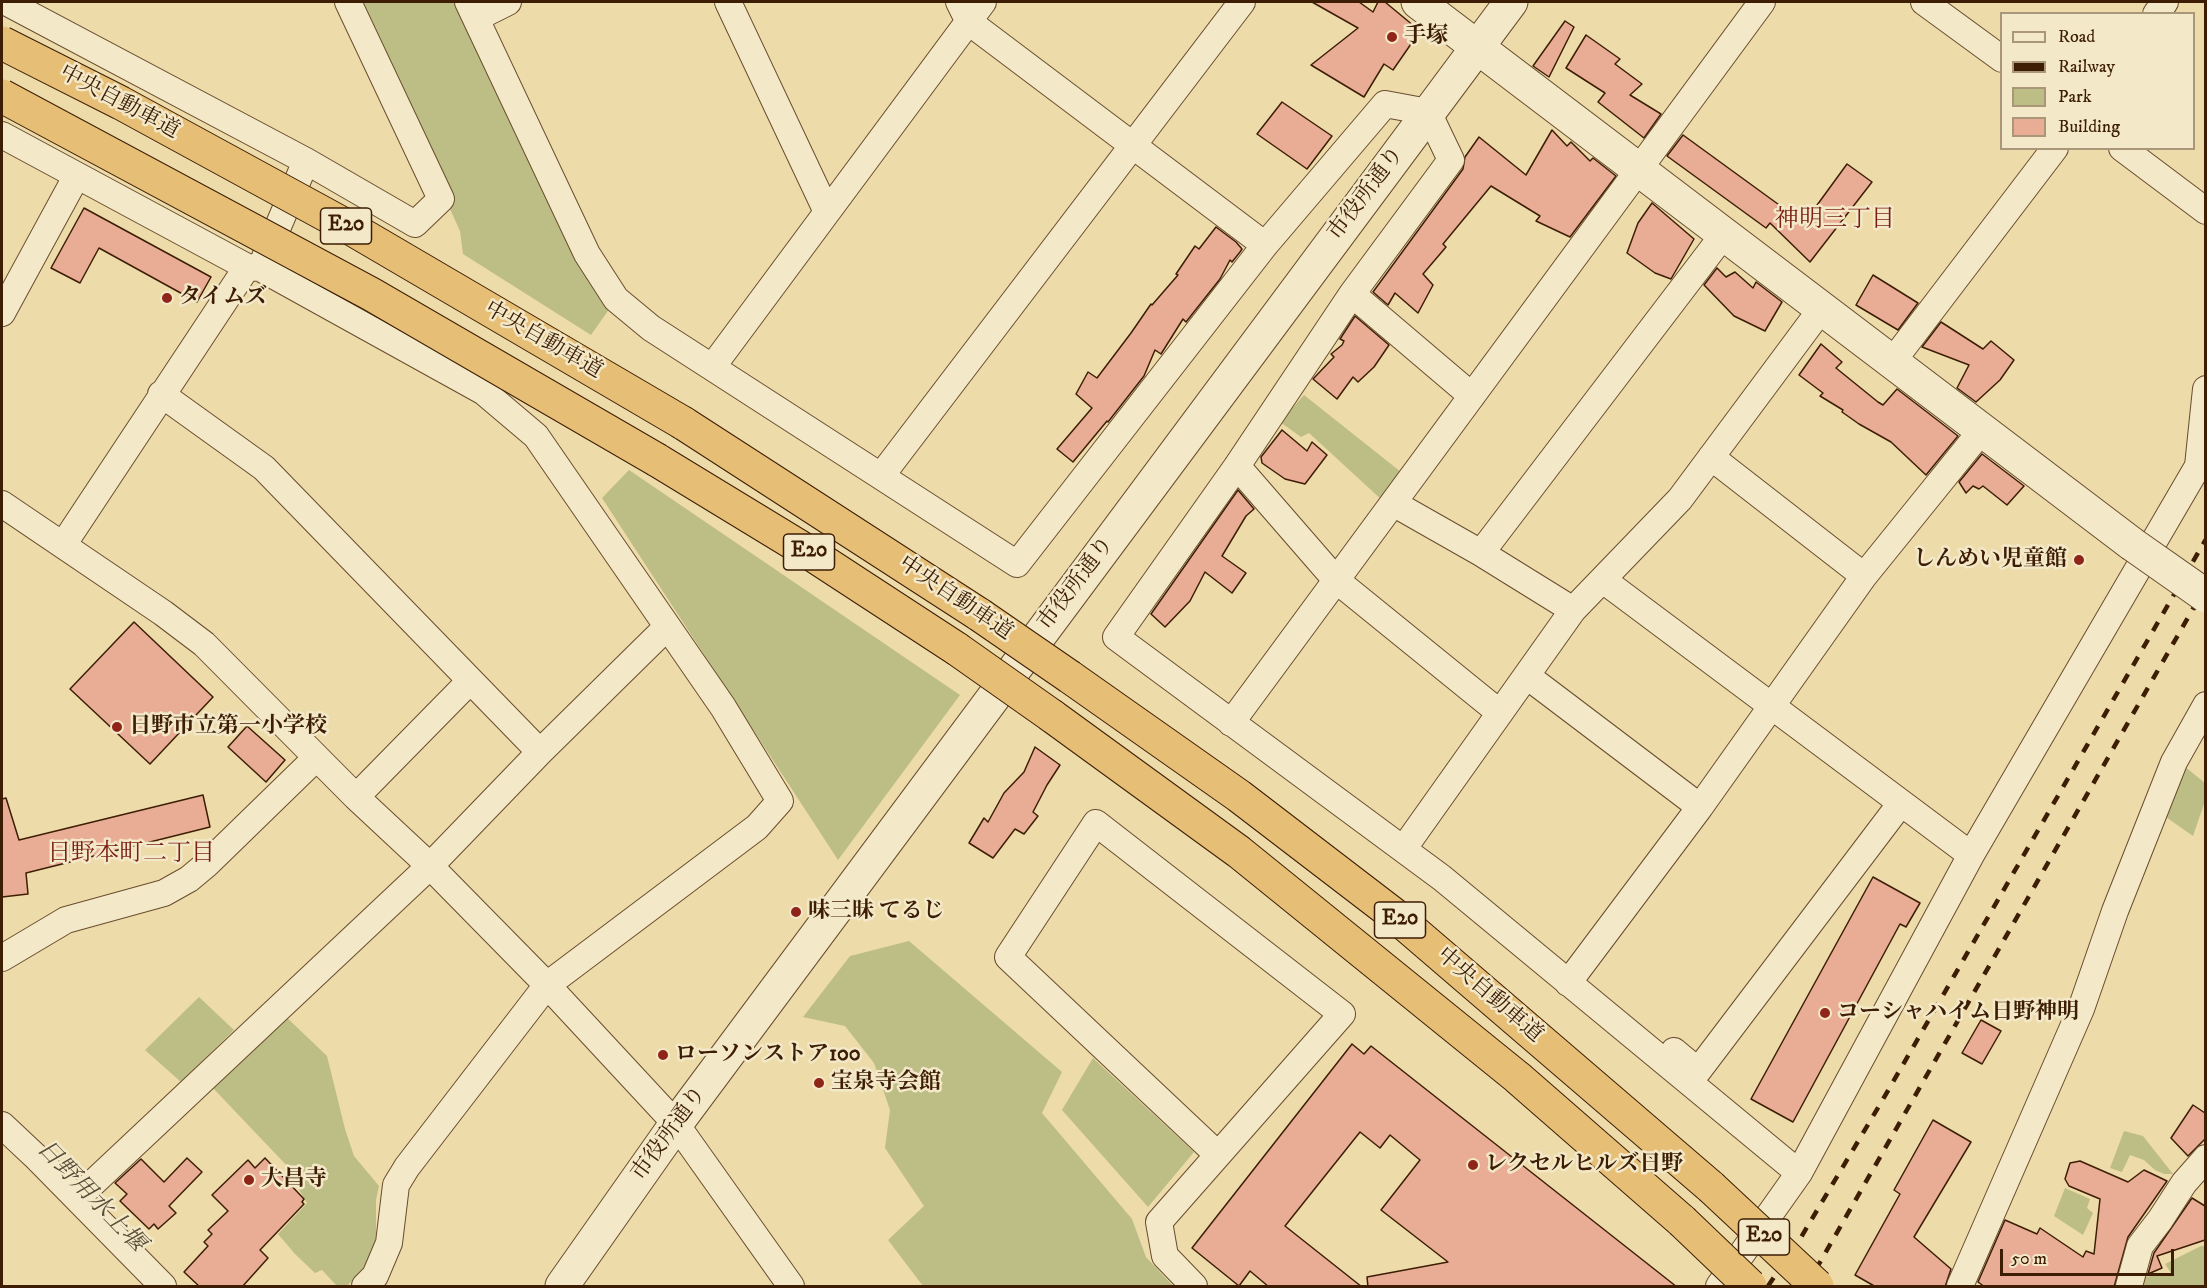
<!DOCTYPE html>
<html>
<head>
<meta charset="utf-8">
<style>
  body { margin:0 }
  #map { position:relative; width:2207px; height:1288px; overflow:hidden; background:#eddbaa; font-family:"IM FELL DW Pica",serif }
  canvas { display:block }
  .frame { position:absolute; inset:0; border:3px solid #3d1e05; pointer-events:none }
  .legend { position:absolute; left:2000px; top:12px; width:195px; height:138px; box-sizing:border-box; background:#f3e8c8; border:2px solid #aa977a; margin:0; padding:8px 10px; list-style:none; font-size:18px; color:#3d1e05 }
  .legend li { display:flex; align-items:center; gap:12px; height:30px }
  .legend b { width:30px; border:2px solid #aa977a }
  .scale { position:absolute; left:2000px; top:1249px; width:174px; height:27px; box-sizing:border-box; border:3px solid #3d1e05; border-top:0; padding-left:8px; font-size:18px; line-height:21px; white-space:nowrap; color:#3d1e05; -webkit-text-stroke:4px #f3e8c8; paint-order:stroke }
</style>
</head>
<body>
<div id="map">
<canvas width="2207" height="1288"></canvas>
<div class="frame"></div>
<ul class="legend">
<li><b style="height:8px;background:#f3e8c8"></b>Road</li>
<li><b style="height:8px;background:#3d1e05"></b>Railway</li>
<li><b style="height:16px;background:#bdbe85"></b>Park</li>
<li><b style="height:16px;background:#e9ad96"></b>Building</li>
</ul>
<div class="scale">50 m</div>
</div>
<script>
const ctx = document.querySelector('canvas').getContext('2d');
ctx.lineJoin = 'round';
function fillPath(path, color) {
  ctx.fillStyle = color;
  ctx.fill(path, 'evenodd');
}
function poly(rows) {
  const path = new Path2D();
  for (const r of rows) {
    path.moveTo(r[0], r[1]);
    for (let i = 2; i < r.length; i += 2) path.lineTo(r[i], r[i + 1]);
  }
  return path;
}
function strokePath(path, color, width, dash) {
  ctx.strokeStyle = color;
  ctx.lineWidth = width;
  ctx.lineCap = dash ? 'butt' : 'round';
  ctx.setLineDash(dash || []);
  ctx.stroke(path);
}
function drawText(font, color, halo, rows, align = 'center') {
  ctx.font = font + ' "IM FELL DW Pica","Noto Serif JP",serif';
  ctx.lineWidth = 5;
  ctx.setLineDash([]);
  ctx.textBaseline = 'middle';
  ctx.strokeStyle = halo;
  ctx.fillStyle = color;
  for (const [text, x, y, turn = 0] of rows) {
    ctx.save();
    ctx.translate(x, y);
    ctx.rotate((+turn || 0) * Math.PI / 180);
    ctx.textAlign = isNaN(turn) ? turn : align;
    if (halo) ctx.strokeText(text, 0, 0);
    ctx.fillText(text, 0, 0);
    ctx.restore();
  }
}
fillPath(poly([
  [356,2,455,2,561,225,610,308,591,335,463,254,460,231],
  [1304,395,1401,472,1382,500,1309,433,1301,437,1280,422],
  [629,470,960,695,838,860,602,498],
  [2184,766,2205,783,2205,801,2193,836,2163,815],
  [909,941,1062,1072,1042,1113,1132,1219,1146,1257,1173,1286,923,1286,888,1240,924,1206,885,1148,890,1110,874,1063,845,1026,803,1017,850,956],
  [199,997,234,1030,181,1082,145,1050],
  [282,1013,327,1056,345,1129,354,1156,379,1186,376,1200,376,1236,372,1256,364,1268,347,1286,337,1286,322,1270,315,1273,295,1254,278,1234,307,1203,288,1172,290,1169,210,1085],
  [1093,1058,1194,1152,1148,1207,1062,1110],
  [2124,1131,2143,1136,2173,1174,2164,1174,2155,1170,2144,1160,2130,1155,2122,1172,2110,1168],
  [2065,1188,2090,1199,2087,1208,2093,1213,2083,1235,2054,1216],
  [2201,1246,2205,1246,2205,1286,2135,1286,2138,1278,2171,1273,2165,1264]
]), '#bdbe85');
const building = poly([
  [1312,2,1359,2,1373,12,1378,2,1385,2,1420,31,1393,70,1384,64,1364,97,1311,65,1358,28,1312,2],
  [1565,21,1574,27,1549,77,1533,66,1565,21],
  [1586,35,1620,59,1615,64,1642,84,1630,95,1661,114,1644,138,1598,102,1605,93,1566,68,1586,35],
  [1282,102,1332,136,1307,169,1257,134,1282,102],
  [1552,130,1567,146,1571,142,1590,161,1593,158,1616,176,1570,237,1536,221,1540,216,1491,186,1443,244,1446,247,1423,274,1433,285,1418,313,1395,293,1388,305,1373,292,1463,169,1465,157,1479,137,1526,175,1552,130],
  [1683,135,1804,223,1847,164,1872,182,1810,262,1770,223,1766,228,1667,156,1683,135],
  [1652,203,1694,239,1671,279,1655,273,1627,253,1638,223,1652,203],
  [84,208,211,277,197,302,99,248,80,283,51,268,84,208],
  [1216,227,1236,242,1242,249,1240,252,1232,262,1230,260,1220,279,1186,322,1183,319,1161,354,1155,350,1144,376,1108,422,1107,421,1073,462,1057,449,1092,408,1076,394,1088,372,1097,378,1131,333,1151,304,1152,305,1178,275,1176,274,1195,246,1199,249,1216,227],
  [1717,268,1726,277,1735,272,1753,288,1756,282,1782,302,1765,331,1734,316,1704,285,1717,268],
  [1873,275,1918,303,1898,330,1856,305,1873,275],
  [1355,316,1389,345,1374,367,1358,382,1353,377,1337,399,1313,379,1334,357,1331,354,1342,345,1344,341,1340,339,1355,316],
  [1941,322,1983,349,1991,341,2014,360,2000,380,1976,402,1957,388,1969,365,1922,347,1941,322],
  [1821,344,1842,362,1836,368,1878,402,1883,405,1897,389,1958,436,1926,475,1891,442,1859,424,1842,412,1843,410,1820,396,1823,393,1799,375,1821,344],
  [1282,430,1307,451,1312,442,1327,455,1305,484,1285,479,1262,463,1261,457,1282,430],
  [1982,454,2024,486,2007,505,1983,486,1979,489,1973,486,1966,493,1959,482,1982,454],
  [1238,490,1254,509,1246,516,1222,556,1246,573,1232,593,1205,572,1190,601,1165,627,1151,614,1238,490],
  [134,622,213,697,150,764,70,689,134,622],
  [247,726,285,760,266,782,228,747,247,726],
  [1035,747,1060,765,1047,785,1033,812,1038,816,1024,834,1015,829,993,858,969,843,984,818,988,822,1004,793,1024,772,1035,747],
  [203,795,210,827,26,873,28,894,2,897,2,799,6,798,19,840,203,795],
  [1873,877,1920,903,1906,927,1900,924,1793,1122,1751,1099,1873,877],
  [1981,1020,2001,1031,1982,1064,1962,1053,1981,1020],
  [1352,1044,1364,1054,1371,1046,1677,1287,1368,1287,1367,1277,1448,1262,1381,1210,1420,1160,1390,1135,1380,1148,1360,1132,1285,1226,1362,1287,1269,1287,1250,1271,1239,1286,1192,1248,1352,1044],
  [2193,1105,2205,1113,2205,1139,2188,1156,2171,1138,2193,1105],
  [1933,1120,1971,1142,1914,1237,1951,1269,1945,1287,1876,1287,1855,1275,1900,1194,1894,1190,1933,1120],
  [187,1158,202,1172,169,1206,176,1213,158,1229,154,1224,149,1229,120,1201,127,1194,115,1183,141,1159,164,1182,187,1158],
  [265,1158,304,1199,302,1202,304,1204,260,1250,268,1258,242,1287,200,1287,184,1272,208,1246,204,1242,212,1234,208,1230,228,1211,212,1195,248,1160,255,1168,265,1158],
  [2080,1161,2128,1182,2144,1170,2167,1181,2128,1237,2114,1287,1985,1287,1978,1282,2005,1220,2037,1234,2040,1228,2083,1257,2086,1251,2094,1254,2100,1199,2069,1186,2065,1179,2070,1163,2080,1161],
  [2192,1198,2205,1206,2205,1240,2157,1256,2162,1268,2148,1274,2154,1253,2192,1198]
]);
fillPath(building, '#e9ad96');
strokePath(building, '#3d1e05', 1.5);
const minor = poly([
  [6,2,306,161,415,224,441,199,348,2],
  [468,2,587,254,616,299,651,328,1017,564,1265,245,1385,104,1428,112,1451,160,1352,294,1237,466,1116,637,1442,878,1799,1173],
  [728,2,827,212],
  [959,2,969,22,1265,245],
  [1924,2,2002,59],
  [2156,14,2165,2],
  [476,18,508,2],
  [2,135,247,267,260,268,484,392,536,436,723,707,780,801,757,827,547,985,407,1167,396,1185,389,1243,375,1276,365,1286],
  [2122,148,2206,211],
  [265,257,306,161],
  [1352,294,1472,396],
  [2,313,76,177],
  [1892,362,2055,148],
  [713,366,983,2],
  [161,394,264,468,540,752],
  [1711,457,1864,576],
  [1237,466,1336,580,1500,713],
  [881,476,1242,2],
  [1393,503,1481,553,1573,610],
  [2,504,163,613,204,644,356,797,430,866,547,985,676,1124,791,1286],
  [63,545,247,267],
  [1481,553,1724,234],
  [1603,580,1971,855],
  [1527,676,1700,807],
  [1231,723,1762,2],
  [356,797,470,681],
  [1404,848,1573,610,1680,499,1822,308],
  [2,958,66,920,164,893,189,879,207,864,316,758],
  [1568,983,1700,807,1864,576,1982,430],
  [1674,1051,1698,1071,1901,803],
  [2,1125,35,1156,163,1286],
  [77,1198,430,866,540,752,667,627],
  [1194,1286,1165,1256,1159,1222,1342,1014,1096,823,1008,957,1217,1154],
  [1719,1286,1799,1173,1971,855,2198,466,2206,389],
  [1960,1286,2081,1009,2115,911,2174,762,2206,705],
  [2129,1286,2140,1246,2160,1220,2184,1183,2206,1158]
]);
const tertiary = poly([
  [1418,2,2132,544],
  [562,1286,676,1124,1511,2]
]);
const motorway = poly([
  [683,423,980,615],
  [657,460,813,555,957,649],
  [1070,677,1239,796,1393,914,1711,1187],
  [1052,716,1239,852,1517,1077,1682,1221]
]);
strokePath(minor, '#694d2e', 28);
strokePath(tertiary, '#694d2e', 35);
strokePath(motorway, '#3d1e05', 35);
strokePath(minor, '#f3e8c8', 26);
strokePath(tertiary, '#f3e8c8', 33);
strokePath(motorway, '#e6be75', 33);
strokePath(poly([
  [1768,1286,1800,1239,1882,1101,2206,539],
  [1804,1286,1819,1264,2206,586]
]), '#3d1e05', 4.5, [10, 10]);
const tertiaryBridge = poly([
  [2132,544,2206,596]
]);
const motorwayBridge = poly([
  [2,43,121,103,352,229,683,423],
  [2,96,371,294,657,460],
  [980,615,1070,677],
  [957,649,1052,716],
  [1711,1187,1817,1286],
  [1682,1221,1750,1286]
]);
strokePath(tertiaryBridge, '#694d2e', 35, []);
strokePath(motorwayBridge, '#3d1e05', 35, []);
strokePath(tertiaryBridge, '#f3e8c8', 33);
strokePath(motorwayBridge, '#e6be75', 33);
for (const [x, y, r, color] of [
  [1392,37,6,"#8f2418"],
  [167,298,6,"#8f2418"],
  [2079,560,6,"#8f2418"],
  [117,727,6,"#8f2418"],
  [796,912,6,"#8f2418"],
  [1825,1013,6,"#8f2418"],
  [663,1055,6,"#8f2418"],
  [819,1083,6,"#8f2418"],
  [1473,1165,6,"#8f2418"],
  [249,1180,6,"#8f2418"]
]) {
  const dot = new Path2D();
  dot.arc(x, y, r, 0, 2 * Math.PI);
  ctx.fillStyle = color;
  ctx.fill(dot);
  strokePath(dot, '#f3e8c8', 2);
}
for (const [x, y, w] of [
  [346,226,51],
  [809,552,51],
  [1400,920,51],
  [1764,1237,51]
]) {
  const box = new Path2D();
  box.roundRect(x - w / 2, y - 18, w, 36, 4.5);
  ctx.fillStyle = '#f3e8c8';
  ctx.fill(box);
  strokePath(box, '#3d1e05', 1.5);
}
drawText('bold 21px', '#3d1e05', null, [
  ["E20",346,226],
  ["E20",809,552],
  ["E20",1400,920],
  ["E20",1764,1237]
]);
drawText('bold 22px', '#3d1e05', '#f3e8c8', [
  ["手塚",1404,37],
  ["タイムズ",179,298],
  ["しんめい児童館",2067,560,"right"],
  ["日野市立第一小学校",129,727],
  ["味三昧 てるじ",808,912],
  ["コーシャハイム日野神明",1837,1013],
  ["ローソンストア100",675,1055],
  ["宝泉寺会館",831,1083],
  ["レクセルヒルズ日野",1485,1165],
  ["大昌寺",261,1180]
], 'left');
drawText('22px', '#3d1e05', '#f3e8c8', [
  ["中央自動車道",119,103,28],
  ["市役所通り",1367,194,-53],
  ["中央自動車道",543,341,30],
  ["市役所通り",1077,584,-53],
  ["中央自動車道",955,599,34],
  ["中央自動車道",1489,996,41],
  ["市役所通り",670,1134,-54]
]);
drawText('24px', '#7a1f14', '#f3e8c8', [
  ["神明三丁目",1835,221],
  ["日野本町二丁目",131,855]
]);
drawText('italic 24px', '#594d38', '#f3e8c8', [
  ["日野用水上堰",90,1197,46]
]);
</script>
</body>
</html>
